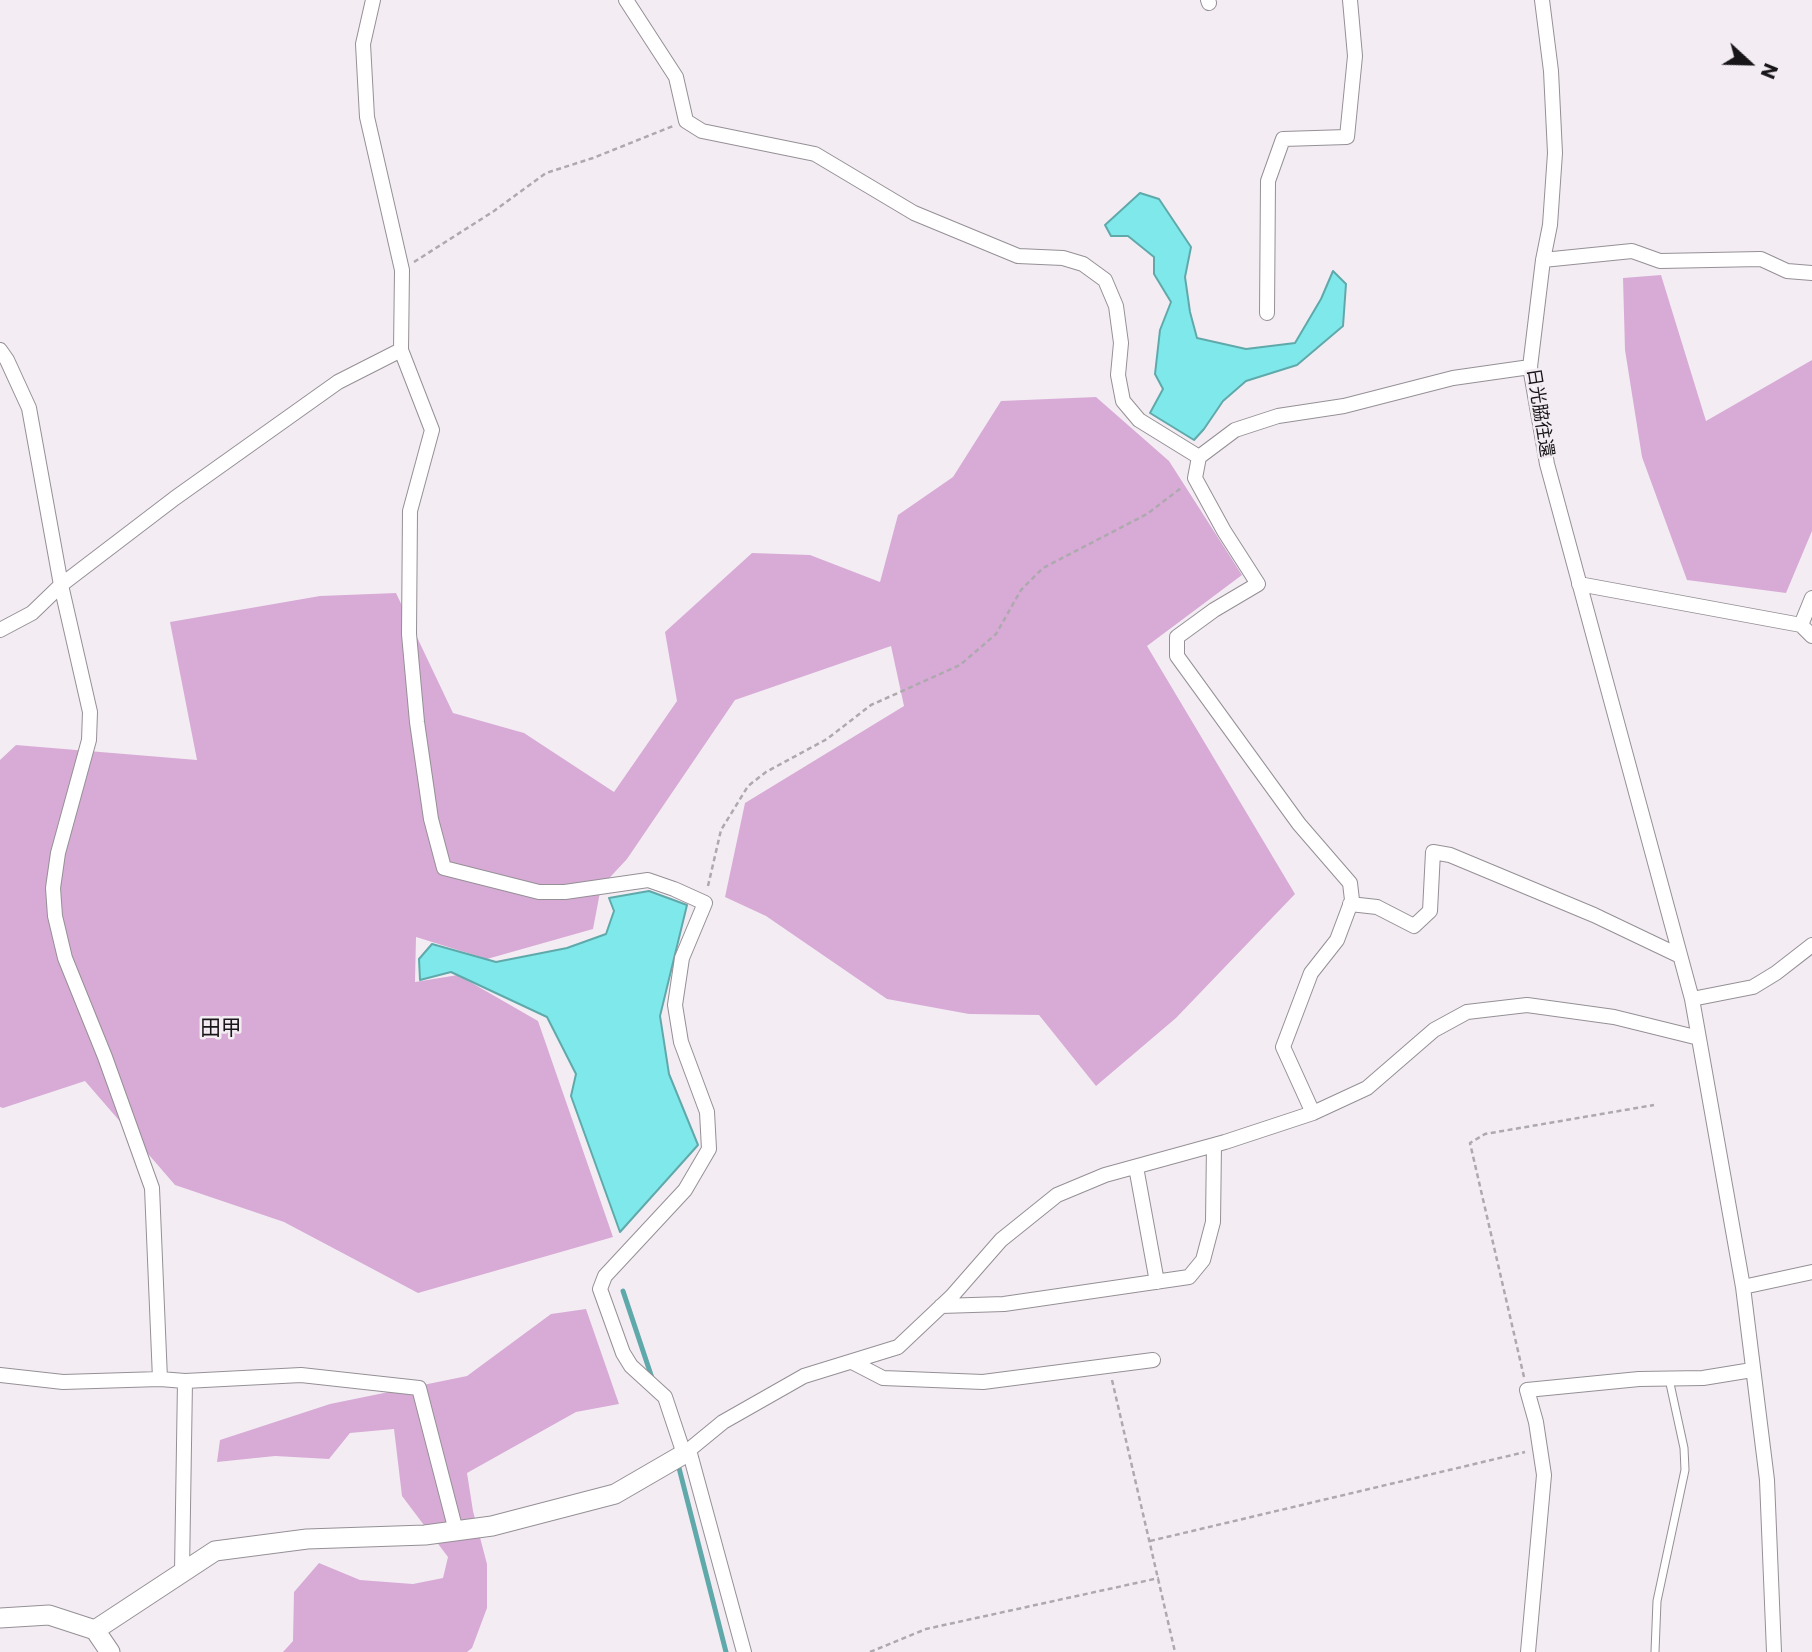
<!DOCTYPE html>
<html>
<head>
<meta charset="utf-8">
<style>
  body { margin:0 }
  #map { position:relative; width:1812px; height:1652px; overflow:hidden; background:#f3edf3; font-family:Poppins,sans-serif }
  canvas { display:block }
  .north { position:absolute; left:1714px; top:28px; width:70px; height:70px; -webkit-text-stroke:5px #f3edf3; paint-order:stroke; rotate:112deg; font-size:19px; font-weight:700; line-height:28px; text-align:center; color:#181618 }
  .north::after { content:''; display:block; margin:auto; width:24px; height:32px; background:#181618; clip-path:polygon(50% 0,100% 100%,50% 72%,0 100%) }
</style>
</head>
<body>
<div id="map">
<canvas width="1812" height="1652"></canvas>
<div class="north">N</div>
</div>
<script>
const ctx = document.querySelector('canvas').getContext('2d');
ctx.lineJoin = 'round';
function fillPath(path, color) {
  ctx.fillStyle = color;
  ctx.fill(path, 'evenodd');
}
function poly(rows) {
  const path = new Path2D();
  for (const r of rows) {
    path.moveTo(r[0], r[1]);
    for (let i = 2; i < r.length; i += 2) path.lineTo(r[i], r[i + 1]);
  }
  return path;
}
function strokePath(path, color, width, dash) {
  ctx.strokeStyle = color;
  ctx.lineWidth = width;
  ctx.lineCap = dash ? 'butt' : 'round';
  ctx.setLineDash(dash || []);
  ctx.stroke(path);
}
function drawText(font, color, halo, rows, align = 'center') {
  ctx.font = font + ' Poppins,"Noto Sans JP",sans-serif';
  ctx.lineWidth = 5;
  ctx.setLineDash([]);
  ctx.textBaseline = 'middle';
  ctx.strokeStyle = halo;
  ctx.fillStyle = color;
  for (const [text, x, y, turn = 0] of rows) {
    ctx.save();
    ctx.translate(x, y);
    ctx.rotate((+turn || 0) * Math.PI / 180);
    ctx.textAlign = isNaN(turn) ? turn : align;
    if (halo) ctx.strokeText(text, 0, 0);
    ctx.fillText(text, 0, 0);
    ctx.restore();
  }
}
fillPath(poly([
  [1661,275,1706,421,1812,360,1812,531,1786,593,1687,580,1642,457,1625,350,1623,278],
  [1096,397,1169,461,1242,575,1147,646,1295,894,1176,1018,1096,1086,1039,1015,969,1014,887,999,766,916,725,897,745,803,904,706,891,646,735,700,627,859,601,887,593,929,487,959,416,937,415,982,458,975,538,1021,613,1237,418,1293,284,1222,175,1185,85,1081,3,1108,0,1107,0,760,16,745,197,760,170,622,320,596,396,593,453,713,524,733,614,792,677,701,665,632,752,553,810,555,880,582,898,515,953,477,1001,401],
  [586,1309,619,1404,576,1412,467,1473,473,1511,487,1564,487,1608,472,1648,467,1652,283,1652,293,1641,294,1592,319,1563,360,1580,413,1584,443,1578,448,1557,402,1496,394,1429,350,1433,329,1459,275,1456,217,1462,220,1440,330,1404,467,1376,551,1314]
]), '#d8abd7');
const water = poly([
  [1140,193,1159,199,1191,247,1185,277,1190,312,1197,338,1246,349,1295,343,1321,299,1333,271,1346,284,1343,326,1297,365,1246,381,1223,401,1204,429,1194,440,1150,413,1163,389,1155,374,1160,330,1171,302,1154,274,1154,257,1128,236,1111,236,1105,225,1140,193],
  [649,891,687,905,660,1016,669,1074,698,1145,620,1232,571,1096,576,1074,547,1017,451,972,420,980,419,959,432,944,496,962,567,948,606,934,614,911,609,898,649,891]
]);
fillPath(water, '#7fe8ea');
strokePath(water, '#60a9ab', 2);
strokePath(poly([
  [623,1291,653,1381],
  [678,1464,726,1652]
]), '#60a9ab', 5);
const service = poly([
  [1655,1652,1657,1601,1685,1470,1684,1448,1669,1379]
]);
const minor = poly([
  [373,0,363,44,367,117,402,270,401,350,432,430,410,511,409,634,417,722,431,819,444,868,539,892,565,892,648,880,674,889,705,903,682,958,675,1005,681,1042,707,1112,709,1149,685,1190,605,1276,600,1289,623,1353,631,1366,665,1397,684,1454,723,1422,804,1376,898,1347,952,1296,1001,1240,1057,1195,1105,1175,1225,1142,1313,1113,1367,1088,1434,1030,1467,1012,1527,1005,1614,1017,1699,1038],
  [626,0,676,77,686,121,702,131,815,154,914,213,1018,256,1063,258,1083,264,1105,280,1116,306,1121,343,1118,375,1123,401,1139,420,1199,457],
  [1208,0,1209,3],
  [1542,0,1551,71,1555,153,1550,225,1543,260,1530,367,1547,464,1692,999,1743,1287,1767,1480,1774,1652],
  [1543,260,1632,251,1660,261,1761,259,1787,271,1812,273],
  [1267,313,1268,181,1283,139,1347,137,1355,56,1350,0],
  [0,350,7,360,29,408,61,585,90,712,89,740,58,853,53,888,55,916,65,958,105,1057,152,1188,160,1379],
  [1579,584,1801,625,1812,636],
  [1801,625,1812,598],
  [0,630,32,613,61,585,175,498,338,382,401,350],
  [1350,904,1377,907,1414,926,1430,911,1433,852,1450,855,1594,915,1680,956],
  [1692,999,1753,987,1776,973,1812,945],
  [1313,1113,1283,1047,1311,973,1337,940,1352,900,1350,883,1299,824,1177,656,1177,637,1214,610,1258,584,1224,531,1195,478,1199,457,1235,430,1278,416,1344,406,1453,378,1530,367],
  [1136,1167,1157,1282],
  [1743,1287,1812,1272],
  [941,1306,1004,1304,1189,1277,1203,1260,1213,1222,1214,1145],
  [854,1363,883,1378,983,1382,1153,1360],
  [0,1375,63,1382,160,1379,185,1381,301,1375,419,1388,456,1531],
  [689,1450,744,1652],
  [182,1572,185,1381],
  [1528,1652,1544,1475,1536,1422,1527,1390,1639,1379,1703,1378,1752,1370]
]);
const tertiary = poly([
  [0,1618,49,1615,95,1630,110,1652],
  [95,1630,215,1551,307,1539,425,1535,492,1526,615,1494,684,1454]
]);
strokePath(service, '#959095', 9);
strokePath(minor, '#959095', 16);
strokePath(tertiary, '#959095', 21);
strokePath(poly([
  [414,262,494,211,546,173,593,158,673,126],
  [708,886,721,830,748,786,766,772,827,739,871,705,960,665,996,634,1021,590,1043,568,1147,514,1181,488],
  [1524,1377,1470,1143,1485,1134,1654,1105],
  [1112,1380,1175,1652],
  [1150,1541,1525,1452],
  [870,1652,926,1629,1159,1578]
]), '#aea9ae', 2.5, [5, 3.5]);
strokePath(service, '#fff', 7);
strokePath(minor, '#fff', 14);
strokePath(tertiary, '#fff', 19);
drawText('18px', '#181618', '#f3edf3', [
  ["日光脇往還",1539,413,81]
]);
drawText('21px', '#181618', '#f3edf3', [
  ["田甲",221,1030]
]);
</script>
</body>
</html>
